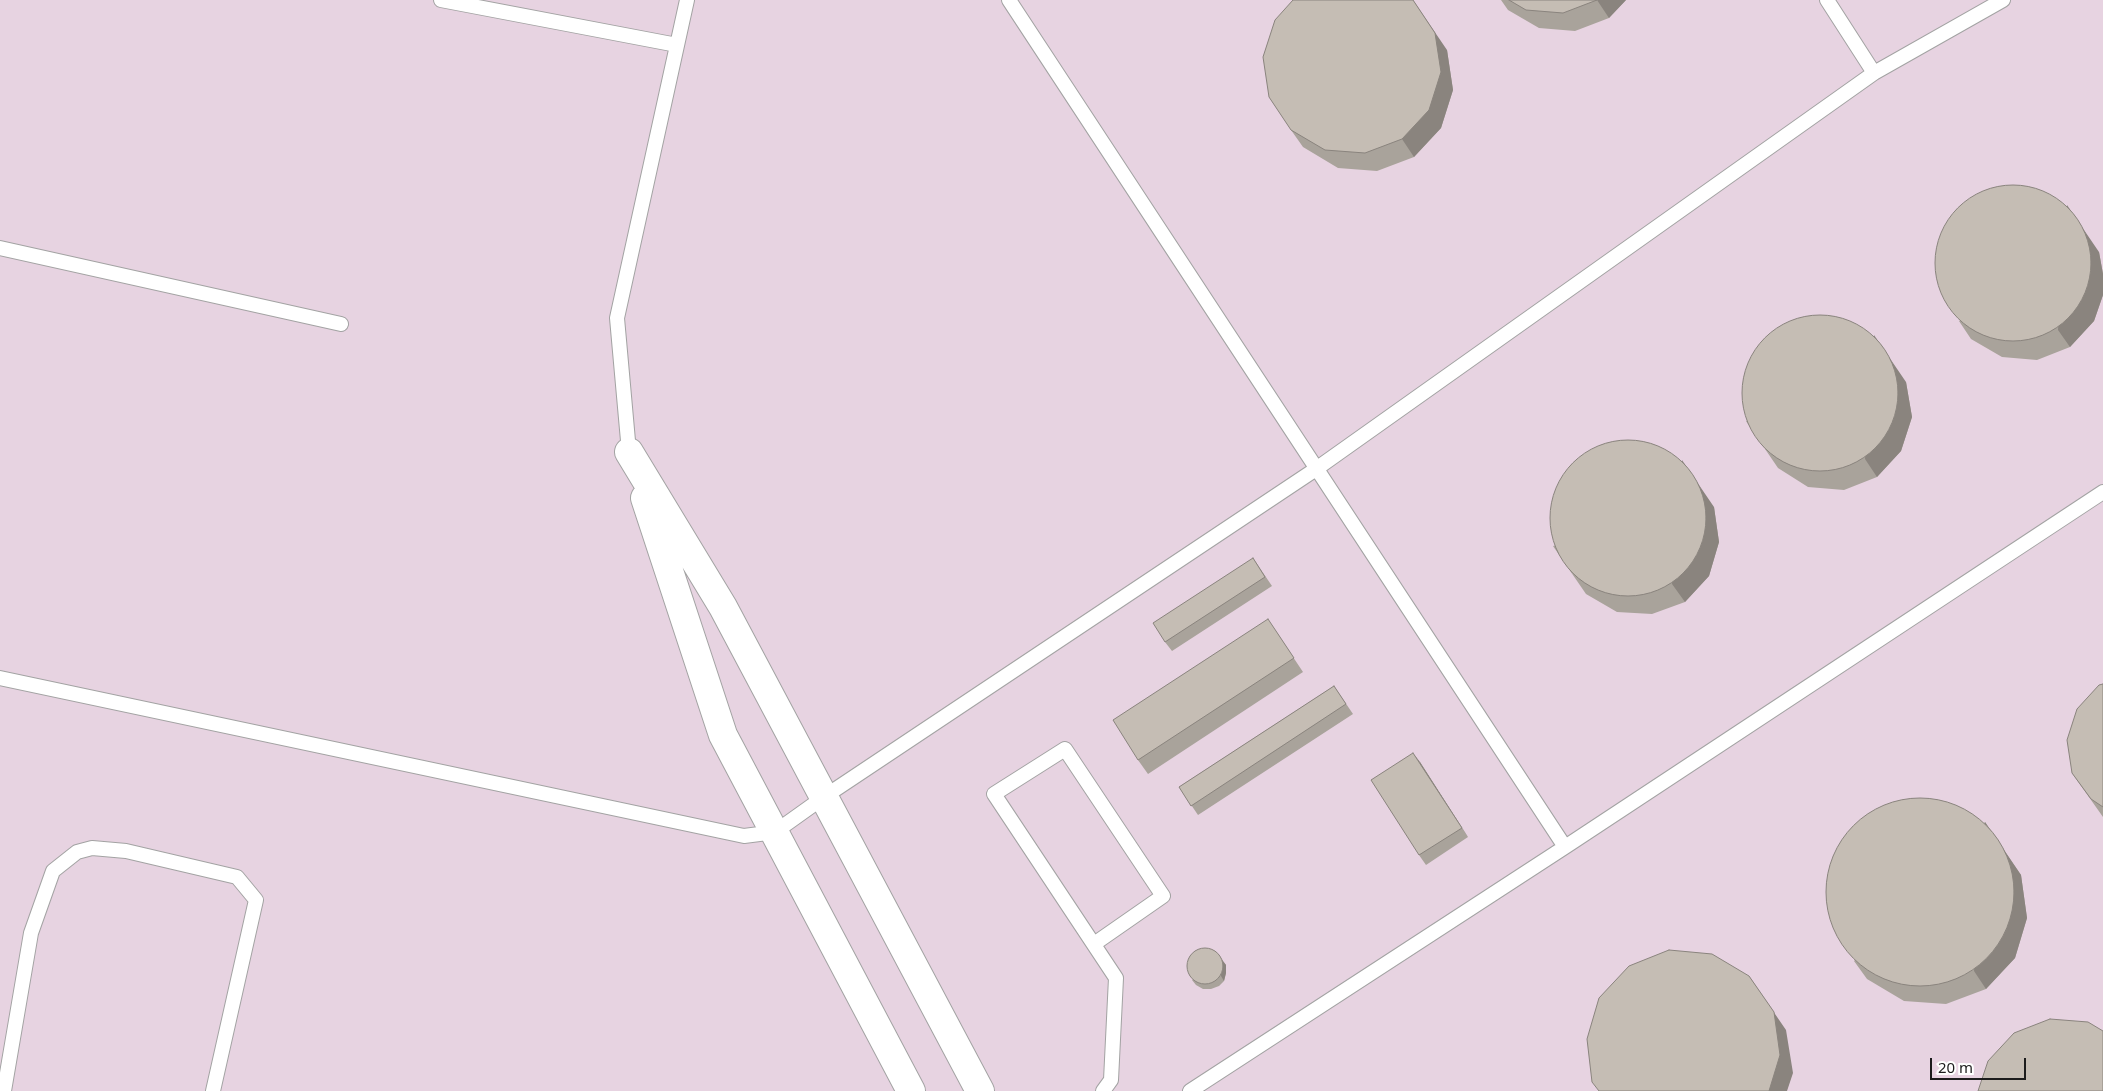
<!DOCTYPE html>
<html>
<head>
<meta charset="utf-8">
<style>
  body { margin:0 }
  #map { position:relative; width:2103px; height:1091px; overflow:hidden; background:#edeae1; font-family:"Noto Sans",sans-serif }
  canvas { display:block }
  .scale { position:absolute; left:1930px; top:1058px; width:96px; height:22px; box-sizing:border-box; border:2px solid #1c1c1c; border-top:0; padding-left:6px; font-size:15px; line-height:18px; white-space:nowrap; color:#1c1c1c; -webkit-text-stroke:4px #fff; paint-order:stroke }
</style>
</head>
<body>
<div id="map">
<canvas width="2103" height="1091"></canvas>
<div class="scale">20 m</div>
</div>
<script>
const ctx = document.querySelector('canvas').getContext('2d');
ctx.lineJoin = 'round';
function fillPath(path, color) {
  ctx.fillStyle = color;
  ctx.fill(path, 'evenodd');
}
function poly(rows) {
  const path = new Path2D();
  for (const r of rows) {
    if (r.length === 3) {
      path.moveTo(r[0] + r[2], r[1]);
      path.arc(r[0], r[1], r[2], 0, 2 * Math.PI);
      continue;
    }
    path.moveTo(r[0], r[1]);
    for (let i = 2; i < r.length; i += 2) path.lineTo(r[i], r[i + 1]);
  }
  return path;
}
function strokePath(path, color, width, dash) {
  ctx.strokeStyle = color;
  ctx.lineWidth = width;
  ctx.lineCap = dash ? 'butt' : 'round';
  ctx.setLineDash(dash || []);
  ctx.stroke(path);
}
fillPath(poly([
  [0,0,2103,0,2103,1091,0,1091]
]), '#e7d3e1');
const service = poly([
  [441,0,677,45],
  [1009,0,1565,847],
  [1827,0,1874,73],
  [0,248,341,324],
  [629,452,617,318,687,0],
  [0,678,744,836,775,832,824,797,1316,469,1874,73,2003,0],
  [1094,944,1163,896,1065,749,994,794,1116,978,1111,1080,1103,1091],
  [4,1091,31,933,53,871,77,852,92,848,126,851,237,877,256,900,213,1091],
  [1190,1091,1565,847,2103,492]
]);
const minor = poly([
  [629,452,723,607,980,1091],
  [645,498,723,735,911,1091]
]);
strokePath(service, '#a3a3a3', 16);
strokePath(minor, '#a3a3a3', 30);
strokePath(service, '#fff', 14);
strokePath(minor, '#fff', 28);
fillPath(poly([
  [1501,0,1626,0,1609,18,1575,31,1539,28,1508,10],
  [1447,50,1453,90,1441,128,1414,157,1377,171,1338,168,1303,147,1291,130],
  [2099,252,2103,274,2103,295,2094,321,2070,347,2037,360,2002,357,1971,339,1959,321],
  [1906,382,1912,417,1901,451,1877,477,1844,490,1808,487,1778,468,1746,421],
  [1714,507,1719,542,1709,576,1685,602,1652,614,1617,612,1586,594,1553,546],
  [1253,558,1272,586,1172,651,1165,642],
  [1277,633,1303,672,1148,774,1138,760],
  [2103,684,2103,817,2072,773],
  [1334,686,1353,714,1198,815,1179,787],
  [1420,762,1468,837,1426,865,1419,855],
  [1985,822,2021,875,2027,918,2015,958,1986,989,1946,1004,1904,1001,1867,979,1854,961],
  [1221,958,1226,965,1226,973,1224,981,1219,986,1211,989,1203,989,1196,985,1192,980]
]), '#a9a39b');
fillPath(poly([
  [1413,0,1447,50,1453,90,1441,128,1414,157,1402,139],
  [1597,0,1626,0,1609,18],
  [2067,205,2099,252,2103,274,2103,295,2094,321,2070,347,2058,330],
  [1874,335,1906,382,1912,417,1901,451,1877,477,1865,459],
  [1682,460,1714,507,1719,542,1709,576,1685,602,1672,584],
  [1413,753,1420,762,1468,837,1462,828],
  [1985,822,2021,875,2027,918,2015,958,1986,989,1974,971],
  [1222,960,1226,965,1226,973,1224,981,1221,976],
  [1749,976,1786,1030,1793,1073,1787,1091,1769,1091]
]), '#8a847e');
const building = poly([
  [1293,0,1413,0,1435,33,1441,72,1429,110,1402,139,1365,153,1325,150,1291,130,1269,97,1263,57,1275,20,1293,0],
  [1509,0,1597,0,1563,13,1526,10,1509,0],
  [2013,263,78],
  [1820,393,78],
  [1628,518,78],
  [1253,558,1265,577,1165,642,1153,623,1253,558],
  [1268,619,1294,658,1138,760,1113,720,1268,619],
  [2103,684,2103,807,2091,799,2072,773,2067,740,2077,709,2099,685,2103,684],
  [1334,686,1346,704,1191,806,1179,787,1334,686],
  [1413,753,1462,828,1419,855,1371,780,1413,753],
  [1920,892,94],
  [1205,966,18],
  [1669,950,1712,954,1749,976,1774,1012,1780,1055,1769,1091,1599,1091,1592,1082,1587,1039,1599,998,1629,966,1669,950],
  [2050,1019,2088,1022,2103,1031,2103,1091,1978,1091,1988,1061,2014,1033,2050,1019]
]);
fillPath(building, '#c5bdb4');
strokePath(building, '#8a847e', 1);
</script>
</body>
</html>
